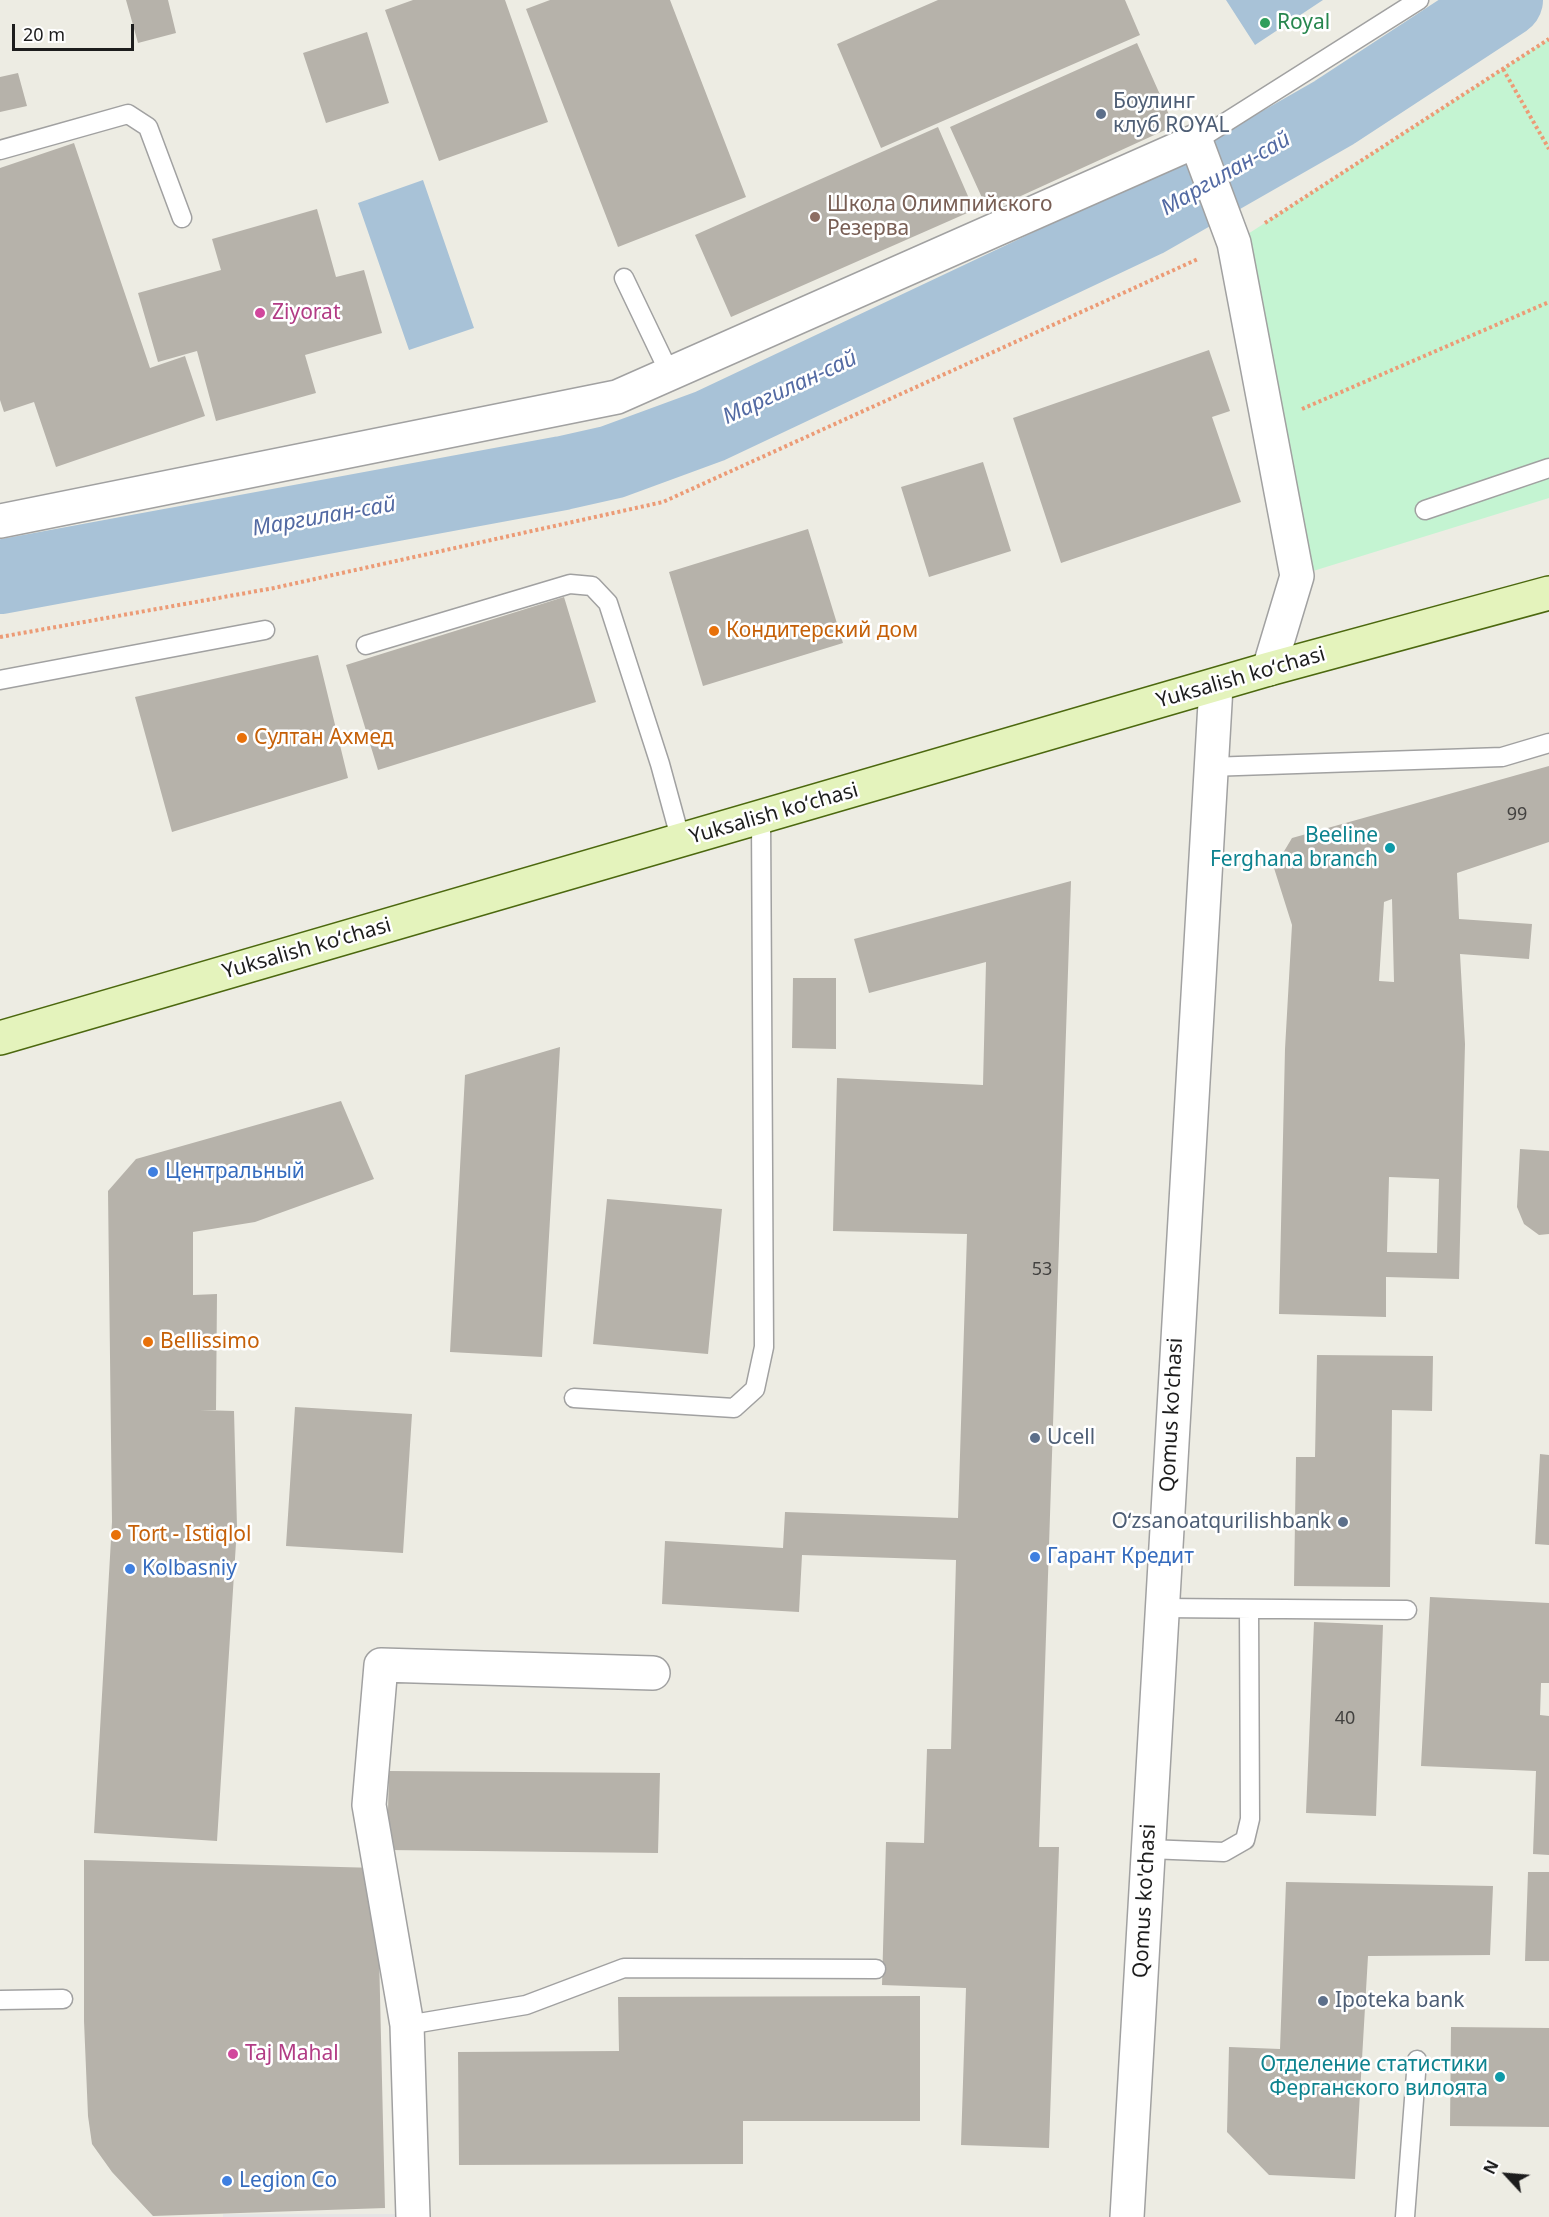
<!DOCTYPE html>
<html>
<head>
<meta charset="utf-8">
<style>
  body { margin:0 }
  #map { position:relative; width:1549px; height:2217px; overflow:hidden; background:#edece3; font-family:"Noto Sans",sans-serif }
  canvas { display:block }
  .north { position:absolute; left:1477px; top:2145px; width:60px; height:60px; -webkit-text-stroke:4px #fff; paint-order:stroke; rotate:296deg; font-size:16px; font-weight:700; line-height:24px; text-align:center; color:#1d1d1d }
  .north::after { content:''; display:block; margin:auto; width:21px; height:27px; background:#1d1d1d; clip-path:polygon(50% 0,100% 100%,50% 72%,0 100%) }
  .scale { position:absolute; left:12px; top:24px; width:122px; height:27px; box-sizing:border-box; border:3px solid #1d1d1d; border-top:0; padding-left:8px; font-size:18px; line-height:21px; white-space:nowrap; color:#1d1d1d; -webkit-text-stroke:4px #fff; paint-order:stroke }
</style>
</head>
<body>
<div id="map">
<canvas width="1549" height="2217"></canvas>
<div class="north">N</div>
<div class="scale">20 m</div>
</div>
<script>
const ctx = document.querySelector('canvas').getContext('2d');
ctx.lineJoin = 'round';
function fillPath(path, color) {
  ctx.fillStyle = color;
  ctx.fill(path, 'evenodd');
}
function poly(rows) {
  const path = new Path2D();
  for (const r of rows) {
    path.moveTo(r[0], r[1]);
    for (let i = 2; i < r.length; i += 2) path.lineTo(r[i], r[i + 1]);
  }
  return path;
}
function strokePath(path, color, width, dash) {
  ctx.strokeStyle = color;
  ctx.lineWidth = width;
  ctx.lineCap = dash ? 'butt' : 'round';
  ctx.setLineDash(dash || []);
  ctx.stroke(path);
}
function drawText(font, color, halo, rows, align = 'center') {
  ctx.font = font + ' "Noto Sans",sans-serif';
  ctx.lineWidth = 5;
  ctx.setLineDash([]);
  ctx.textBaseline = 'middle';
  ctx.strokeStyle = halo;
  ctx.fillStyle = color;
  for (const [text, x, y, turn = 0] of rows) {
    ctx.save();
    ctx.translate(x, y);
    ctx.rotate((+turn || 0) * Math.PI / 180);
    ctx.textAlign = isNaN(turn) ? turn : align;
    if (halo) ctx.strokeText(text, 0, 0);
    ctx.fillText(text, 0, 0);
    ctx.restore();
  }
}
fillPath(poly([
  [1549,39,1549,498,1297,576,1234,243]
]), '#c4f4d2');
fillPath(poly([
  [223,2214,403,2214,403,2217,223,2217]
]), '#e5e5e5');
fillPath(poly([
  [1226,0,1323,0,1255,45],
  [423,180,474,328,409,350,358,203]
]), '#a8c2d7');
strokePath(poly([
  [0,577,563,473,612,462,710,426,1146,220,1335,112,1506,0]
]), '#a8c2d7', 74);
fillPath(poly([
  [126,0,168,0,176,33,138,43],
  [413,0,505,0,548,122,439,161,385,10],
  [550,0,670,0,746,197,618,247,526,9],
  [938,0,1125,0,1140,35,881,148,837,44],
  [367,32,389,103,326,123,303,53],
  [1137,43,1174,126,988,211,950,127],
  [18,73,27,106,0,112,0,77],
  [938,127,974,210,731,317,695,235],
  [74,143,150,368,185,356,205,416,56,467,34,402,4,412,0,400,0,168],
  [317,209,336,277,364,270,382,333,305,355,316,393,216,421,197,351,158,362,138,293,221,270,212,239],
  [1209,350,1230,411,1212,417,1241,502,1061,563,1013,418],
  [983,462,1011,551,929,577,901,487],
  [808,529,843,643,703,686,669,572],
  [564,597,596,702,378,770,346,665],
  [318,655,348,778,172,832,135,697],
  [1549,766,1549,842,1457,873,1459,919,1532,924,1529,959,1460,954,1465,1044,1459,1279,1386,1277,1386,1317,1279,1314,1285,1049,1292,925,1274,868,1292,838],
  [1392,899,1394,982,1379,981,1384,902],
  [1389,1177,1439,1179,1437,1253,1387,1252],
  [1071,881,1039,1847,1059,1847,1049,2148,961,2145,966,1988,882,1985,886,1842,924,1843,927,1749,951,1749,956,1560,802,1555,799,1612,662,1604,665,1541,783,1548,785,1512,958,1518,967,1234,833,1231,837,1078,983,1085,986,962,869,993,854,939],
  [793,978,836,978,836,1049,792,1048],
  [560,1047,542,1357,450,1352,465,1075],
  [341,1101,374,1179,255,1222,193,1232,193,1295,217,1294,216,1410,200,1410,234,1411,237,1527,217,1841,94,1833,112,1522,108,1191,136,1159],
  [1520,1149,1549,1151,1549,1234,1539,1235,1524,1224,1517,1207],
  [607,1199,722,1209,708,1354,593,1344],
  [1317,1355,1433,1356,1432,1411,1392,1410,1390,1587,1294,1586,1296,1457,1315,1457],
  [295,1407,412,1414,403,1553,286,1546],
  [1540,1454,1549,1455,1549,1545,1535,1544],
  [1430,1597,1549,1603,1549,1683,1541,1683,1540,1715,1549,1716,1549,1855,1533,1854,1536,1771,1421,1766],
  [1314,1622,1383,1625,1376,1816,1306,1813],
  [389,1771,660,1773,658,1853,387,1850],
  [84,1860,377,1868,385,2208,153,2216,112,2172,92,2144,88,2116,84,2021],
  [1528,1872,1549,1872,1549,1961,1525,1961],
  [1286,1882,1493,1886,1490,1955,1368,1956,1355,2179,1269,2175,1227,2132,1229,2047,1280,2049],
  [920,1996,920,2121,743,2121,743,2164,459,2165,458,2052,619,2051,618,1997],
  [1451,2027,1549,2028,1549,2127,1450,2126]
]), '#b6b2aa');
const service = poly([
  [1196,141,1419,0],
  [0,150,128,114,148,127,182,218],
  [624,278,670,374],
  [1425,510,1549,468],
  [366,645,570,584,592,586,608,603,660,764,681,841],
  [0,680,265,630],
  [1209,767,1502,757,1549,743],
  [574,1398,734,1408,755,1389,764,1347,761,818],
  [1161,1608,1407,1610],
  [1148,1849,1224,1852,1245,1840,1250,1819,1249,1609],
  [0,2000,63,1999],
  [407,2025,526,2005,624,1968,876,1969],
  [1405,2217,1417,2060]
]);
const minor = poly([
  [0,521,617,397,1196,141,1234,243,1297,576,1269,669],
  [413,2217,407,2025,369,1805,381,1665,653,1673],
  [1127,2217,1216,686]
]);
const secondary = poly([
  [0,1038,1269,669,1549,593]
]);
strokePath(service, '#a1a1a1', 21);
strokePath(minor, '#a1a1a1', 36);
strokePath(secondary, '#4c680f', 36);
strokePath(poly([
  [1503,69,1549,149],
  [1265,223,1549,39],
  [1302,409,1549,302],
  [0,637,274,588,663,502,1198,259]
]), '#ec9b76', 4, [3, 3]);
strokePath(service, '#fff', 18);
strokePath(minor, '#fff', 33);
strokePath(secondary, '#e4f3bc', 33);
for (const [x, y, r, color] of [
  [1265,23,6,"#2e9e5b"],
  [1101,114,6,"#5c6f8a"],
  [815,217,6,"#8d6e63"],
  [260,313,6,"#d1479c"],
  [714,631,6,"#e8710a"],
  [242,738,6,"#e8710a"],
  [1390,848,6,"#0f9aa8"],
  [153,1172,6,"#3f7fe0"],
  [148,1342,6,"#e8710a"],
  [1035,1438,6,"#5c6f8a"],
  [1343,1522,6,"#5c6f8a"],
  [116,1535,6,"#e8710a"],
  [1035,1557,6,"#3f7fe0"],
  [130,1569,6,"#3f7fe0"],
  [1323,2001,6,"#5c6f8a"],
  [233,2054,6,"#d1479c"],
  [1500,2077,6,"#0f9aa8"],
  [227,2181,6,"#3f7fe0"]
]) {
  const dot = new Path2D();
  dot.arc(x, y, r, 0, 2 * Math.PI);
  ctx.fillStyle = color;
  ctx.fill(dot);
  strokePath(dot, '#fff', 2);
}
drawText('18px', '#434240', null, [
  ["99",1517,815],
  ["53",1042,1270],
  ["40",1345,1719]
]);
drawText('21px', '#27864d', '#fff', [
  ["Royal",1277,23]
], 'left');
drawText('21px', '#4e5e75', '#fff', [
  ["Боулинг",1113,102],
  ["клуб ROYAL",1113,126],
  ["Ucell",1047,1438],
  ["Oʻzsanoatqurilishbank",1331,1522,"right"],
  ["Ipoteka bank",1335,2001]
], 'left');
drawText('21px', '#785e54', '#fff', [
  ["Школа Олимпийского",827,205],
  ["Резерва",827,229]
], 'left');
drawText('21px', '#b23c85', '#fff', [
  ["Ziyorat",272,313],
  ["Taj Mahal",245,2054]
], 'left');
drawText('21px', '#c56008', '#fff', [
  ["Кондитерский дом",726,631],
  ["Султан Ахмед",254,738],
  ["Bellissimo",160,1342],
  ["Tort - Istiqlol",128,1535]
], 'left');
drawText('21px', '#1d1d1d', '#fff', [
  ["Yuksalish koʻchasi",1241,678,-16],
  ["Yuksalish koʻchasi",774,814,-16],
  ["Yuksalish koʻchasi",307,949,-16],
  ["Qomus ko'chasi",1172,1415,-87],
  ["Qomus ko'chasi",1145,1901,-87]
]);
drawText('21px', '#0d838f', '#fff', [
  ["Beeline",1378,836],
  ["Ferghana branch",1378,860],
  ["Отделение статистики",1488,2065],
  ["Ферганского вилоята",1488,2089]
], 'right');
drawText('21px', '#366cbe', '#fff', [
  ["Центральный",165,1172],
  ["Гарант Кредит",1047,1557],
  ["Kolbasniy",142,1569],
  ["Legion Co",239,2181]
], 'left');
drawText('italic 22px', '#536aa3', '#fff', [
  ["Маргилан-сай",1226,174,-30],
  ["Маргилан-сай",790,388,-25],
  ["Маргилан-сай",324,517,-10]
]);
</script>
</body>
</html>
